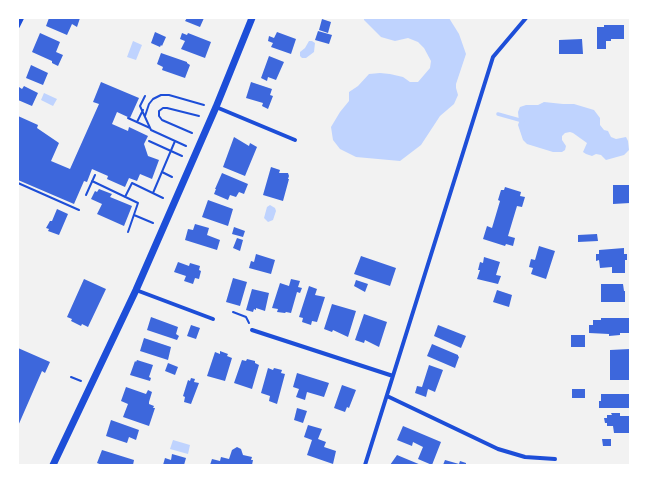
<!DOCTYPE html>
<html>
<head>
<meta charset="utf-8">
<style>
  body { margin:0 }
  #map { position:relative; width:648px; height:483px; overflow:hidden; background:#f2f2f2; font-family:Arial,sans-serif }
  canvas { display:block }
  .frame { position:absolute; inset:0; border:19px solid #fff; pointer-events:none }
</style>
</head>
<body>
<div id="map">
<canvas width="648" height="483"></canvas>
<div class="frame"></div>
</div>
<script>
const ctx = document.querySelector('canvas').getContext('2d');
ctx.lineJoin = 'round';
function fillPath(path, color) {
  ctx.fillStyle = color;
  ctx.fill(path, 'evenodd');
}
function poly(rows) {
  const path = new Path2D();
  for (const r of rows) {
    path.moveTo(r[0], r[1]);
    for (let i = 2; i < r.length; i += 2) path.lineTo(r[i], r[i + 1]);
  }
  return path;
}
function strokePath(path, color, width, dash) {
  ctx.strokeStyle = color;
  ctx.lineWidth = width;
  ctx.lineCap = dash ? 'butt' : 'round';
  ctx.setLineDash(dash || []);
  ctx.stroke(path);
}
fillPath(poly([
  [364,18,449,18,459,34,466,54,456,84,456,88,458,95,454,104,440,116,421,145,400,161,356,157,340,149,333,140,331,127,340,112,349,101,349,92,358,86,369,74,380,73,390,74,403,77,410,82,418,82,430,68,431,61,424,48,418,42,408,38,395,41,381,37,364,20],
  [133,41,142,45,136,60,127,57],
  [309,41,312,41,315,43,314,52,306,58,302,58,300,56,300,52,305,48],
  [44,93,57,99,53,106,41,100],
  [544,102,563,104,574,104,594,110,600,118,600,125,604,130,608,131,611,137,616,139,626,137,628,141,629,150,624,155,606,160,601,155,596,154,592,156,586,154,583,152,587,143,573,133,570,132,565,133,562,136,562,140,566,146,565,150,562,152,553,152,527,144,523,140,518,125,519,122,518,112,520,107,526,105,538,105],
  [270,205,275,208,276,211,273,220,268,222,264,218,267,207],
  [173,440,190,445,188,454,170,449]
]), '#bfd3fe');
strokePath(poly([
  [498,114,523,121]
]), '#bfd3fe', 3.5);
fillPath(poly([
  [49,18,80,18,77,27,72,24,67,35,46,26],
  [187,18,204,18,200,27,185,21],
  [322,19,331,22,328,33,319,30],
  [604,25,624,25,624,39,611,39,611,41,606,41,606,49,597,49,597,27,604,27],
  [318,31,332,35,329,44,315,40],
  [155,32,166,37,162,46,161,45,160,47,151,43],
  [277,32,296,39,291,54,271,47,273,43,268,41,269,36,274,38],
  [40,33,60,42,56,52,63,55,58,66,52,63,52,61,32,52],
  [182,33,187,35,188,33,211,42,205,58,181,49,185,41,180,39],
  [582,39,583,54,559,54,559,40],
  [161,53,187,62,187,63,190,65,185,78,162,70,163,67,157,64],
  [269,56,284,62,276,80,268,77,267,81,261,78],
  [31,65,48,73,43,85,26,78],
  [101,82,139,98,130,118,117,112,112,124,128,131,129,127,148,136,144,144,148,156,159,160,152,179,140,174,137,181,129,178,125,187,107,179,108,176,92,169,87,182,84,181,74,204,18,180,18,116,38,125,37,128,59,143,51,161,70,169,99,104,93,102],
  [251,82,272,89,270,95,273,96,268,109,262,106,263,103,246,98],
  [24,86,38,93,32,106,18,100,18,88,19,87,22,89],
  [234,137,249,146,250,143,257,147,245,176,223,167],
  [271,167,280,170,279,173,288,173,289,176,288,179,289,179,283,201,263,195],
  [222,173,248,184,244,194,239,192,236,197,230,195,228,200,214,194,216,189,215,189],
  [613,185,630,185,630,203,613,204],
  [505,187,521,192,520,196,525,197,522,207,517,206,508,236,515,238,513,246,506,244,505,246,483,239,487,226,492,228,500,201,498,200,501,190,504,190],
  [99,189,112,194,110,197,132,206,124,226,97,214,102,204,91,199,95,191,97,192],
  [208,200,233,209,228,226,202,217],
  [57,209,68,214,59,235,48,231,49,229,46,228,50,221,52,221],
  [195,224,209,228,207,235,220,240,217,250,185,240,188,229,193,230],
  [234,227,245,231,243,237,232,234],
  [597,234,598,241,578,242,578,235],
  [237,238,243,240,240,251,233,248],
  [539,246,555,251,546,279,531,274,533,268,529,267,531,259,535,260],
  [624,248,624,254,627,254,627,260,625,260,625,273,612,273,612,267,600,268,599,260,596,261,596,254,599,254,599,250],
  [256,254,275,260,271,274,249,268,251,261,254,262],
  [361,256,396,268,390,286,354,274],
  [484,257,500,262,496,275,501,276,498,284,477,279,480,270,478,270,480,262,483,263],
  [178,262,189,266,190,263,200,266,199,270,201,271,199,279,195,278,193,284,184,281,186,276,174,272],
  [233,278,247,282,240,306,226,302],
  [84,279,106,289,88,327,82,324,81,326,71,321,72,319,67,317],
  [291,279,300,281,298,287,302,288,300,293,297,292,291,313,286,312,285,313,277,312,278,309,272,308,280,283,289,286],
  [356,280,368,284,365,292,354,286],
  [601,284,623,284,624,291,625,291,625,302,601,302],
  [309,286,317,289,315,295,325,297,317,322,312,321,311,325,302,322,303,318,299,317],
  [252,289,269,293,265,311,256,308,256,310,254,309,253,312,246,310],
  [497,290,512,295,509,307,493,302],
  [332,304,356,311,348,337,333,330,332,332,324,329],
  [364,314,387,322,379,347,365,340,364,343,355,340],
  [151,317,178,327,176,334,179,336,177,340,147,330],
  [601,318,629,318,629,333,620,333,620,335,609,336,609,334,589,333,589,325,593,325,593,320,601,320],
  [191,325,200,328,196,339,187,336],
  [438,325,466,336,461,348,434,336],
  [571,335,585,335,585,347,571,347],
  [144,338,171,347,168,360,140,351],
  [432,344,458,355,458,356,459,357,455,368,427,356],
  [18,348,50,362,45,373,42,371,18,426],
  [630,349,630,380,610,380,610,350],
  [220,351,228,354,227,356,232,358,225,381,207,376,215,352,220,354],
  [247,359,255,361,255,363,259,365,252,389,234,383,242,360,246,361],
  [137,360,153,365,149,377,151,378,150,381,130,375,135,361,136,362],
  [168,363,178,367,175,375,165,371],
  [429,365,443,370,435,392,428,389,426,397,415,393,417,386,422,387],
  [268,368,273,370,274,368,282,370,281,373,285,374,277,404,269,401,270,396,261,393],
  [297,373,329,383,324,397,307,392,305,400,296,397,299,389,293,387],
  [191,378,195,379,194,382,199,383,191,404,184,402,185,397,183,396,188,380,190,381],
  [342,385,356,390,349,408,347,407,345,412,334,408],
  [126,387,146,394,148,390,152,392,149,402,149,404,154,406,153,408,155,408,149,426,123,417,128,404,121,401],
  [572,389,585,389,585,398,572,398],
  [601,394,630,394,630,408,599,408,599,401,601,401],
  [297,408,307,411,303,423,294,420],
  [611,413,620,413,620,416,630,416,630,433,614,433,613,426,607,426,607,423,605,423,604,418,607,418,607,415,612,415],
  [111,420,139,430,136,440,129,437,127,443,106,436],
  [308,425,322,429,318,439,326,442,324,447,336,451,333,464,307,455,312,440,304,437],
  [403,426,441,442,432,465,418,459,423,447,413,442,412,446,397,440],
  [602,439,611,439,611,446,603,446],
  [237,447,241,449,243,455,252,457,251,460,253,460,252,465,210,465,212,459,220,461,221,457,229,459,232,450],
  [102,450,134,460,133,465,102,465,97,463],
  [172,454,186,458,184,465,163,465,165,458,171,460],
  [397,455,421,465,390,465],
  [445,460,459,464,460,461,466,463,466,465,443,465]
]), '#3d67dc');
strokePath(poly([
  [145,96,140,106,151,130,186,146],
  [145,116,149,104,153,99,161,95,169,95,204,105],
  [128,118,150,128],
  [137,122,143,110],
  [192,133,162,120,159,116,159,111,163,108,167,108,199,116],
  [149,141,182,156],
  [162,172,172,177],
  [92,181,138,203,128,232],
  [18,183,79,210],
  [153,193,175,141],
  [86,195,95,175],
  [125,197,132,183,163,198],
  [134,215,153,223],
  [233,312,246,317,249,323],
  [71,377,81,381]
]), '#1d4ed8', 2);
strokePath(poly([
  [18,26,22,18],
  [216,107,295,140],
  [136,290,213,319],
  [252,330,393,376],
  [387,396,498,449,525,457,555,459],
  [365,465,493,57,526,18]
]), '#1d4ed8', 4);
strokePath(poly([
  [53,465,136,290,216,107,252,18]
]), '#1d4ed8', 7);
</script>
</body>
</html>
